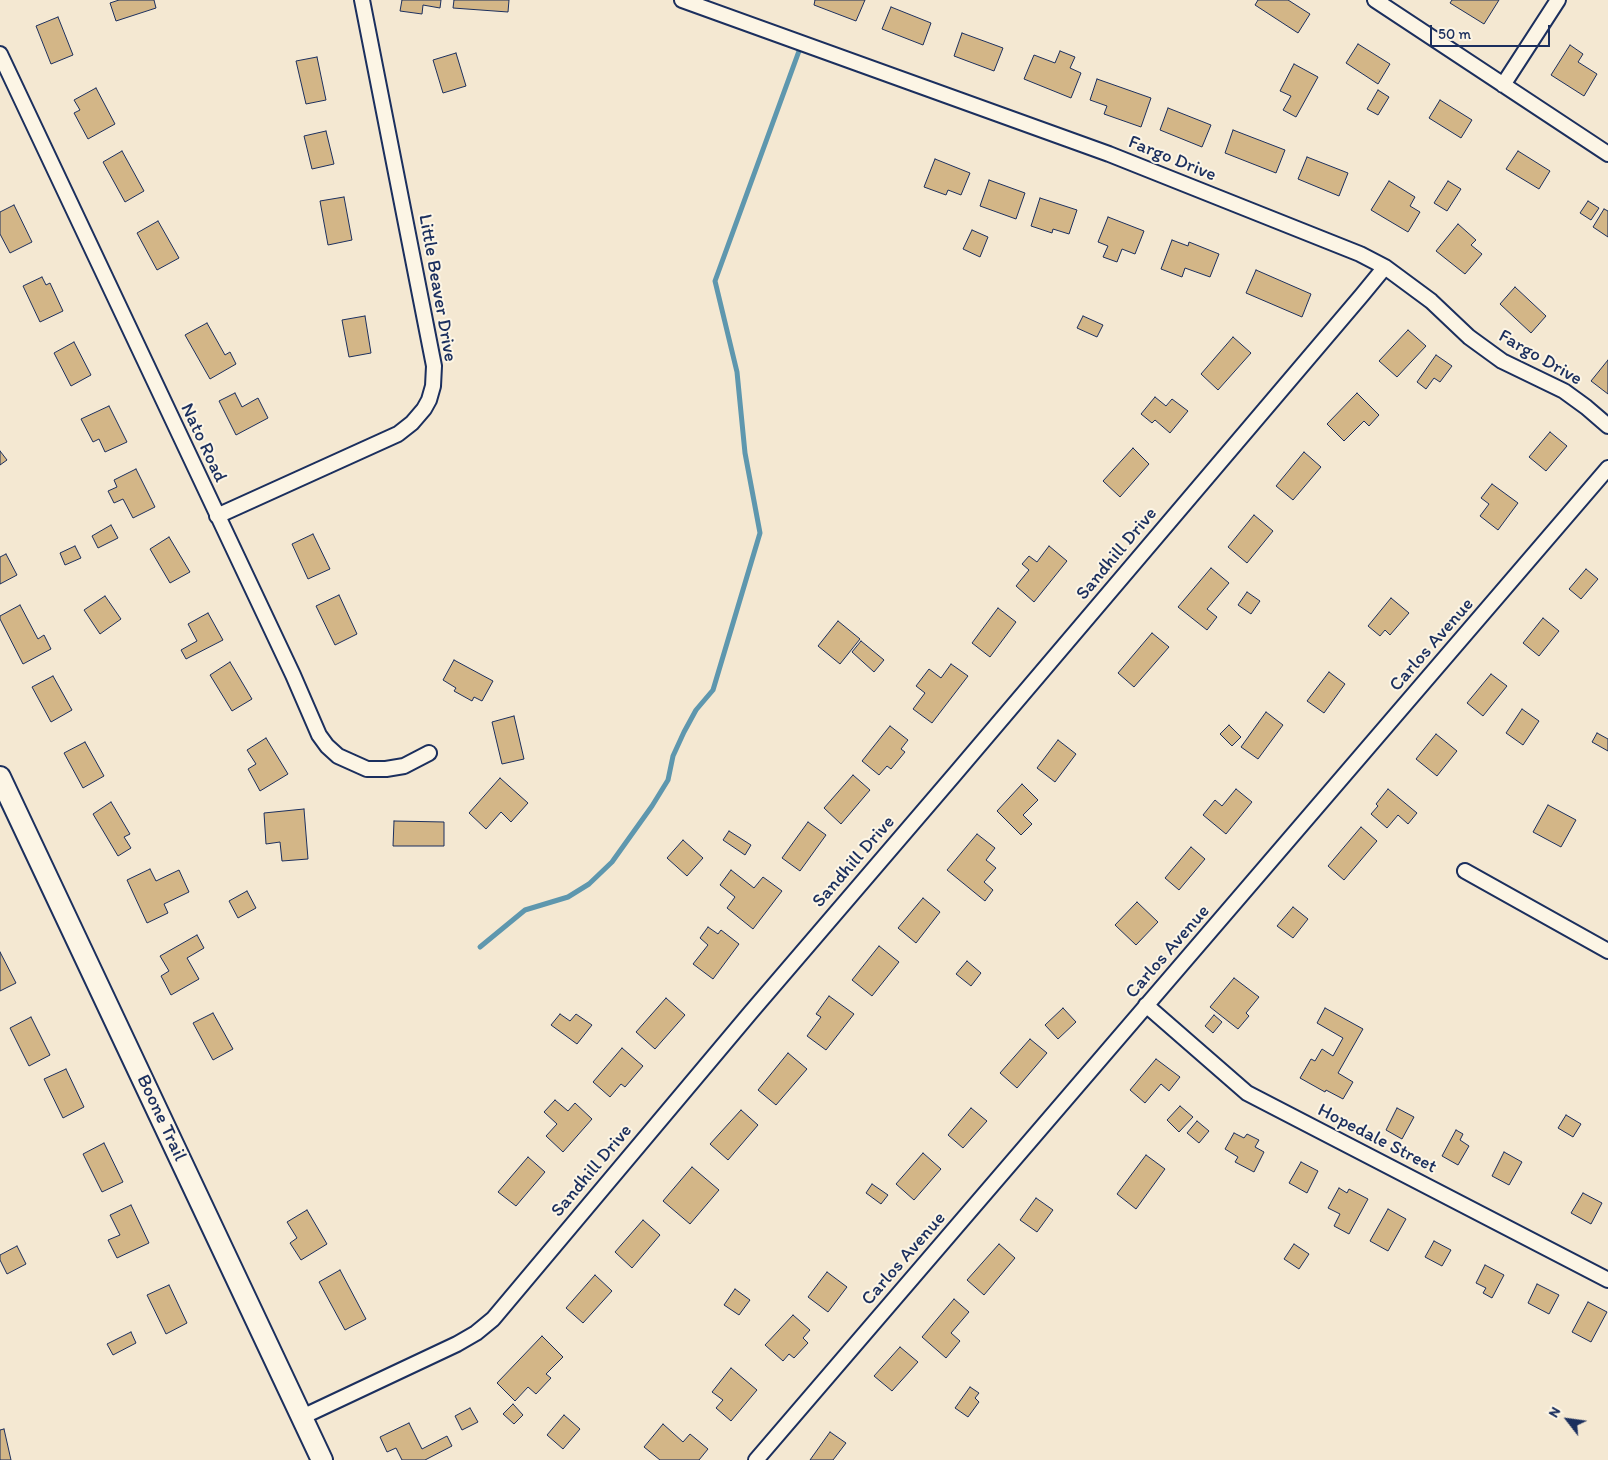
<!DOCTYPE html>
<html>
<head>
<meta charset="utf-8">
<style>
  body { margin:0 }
  #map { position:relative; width:1608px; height:1460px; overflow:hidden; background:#f4e8d2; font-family:Itim,sans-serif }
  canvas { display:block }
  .north { position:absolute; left:1543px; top:1395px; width:50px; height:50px; -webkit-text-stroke:4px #fcf5e5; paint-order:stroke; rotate:300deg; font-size:14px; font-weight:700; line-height:20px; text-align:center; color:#1b2f5e }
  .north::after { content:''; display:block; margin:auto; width:18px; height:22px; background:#1b2f5e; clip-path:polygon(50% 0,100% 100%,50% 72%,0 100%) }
  .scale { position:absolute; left:1430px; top:25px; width:120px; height:22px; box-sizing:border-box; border:2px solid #1b2f5e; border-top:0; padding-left:6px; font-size:15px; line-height:18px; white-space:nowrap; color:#1b2f5e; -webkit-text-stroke:4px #fcf5e5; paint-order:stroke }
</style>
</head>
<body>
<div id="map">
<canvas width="1608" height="1460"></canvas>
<div class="north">N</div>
<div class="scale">50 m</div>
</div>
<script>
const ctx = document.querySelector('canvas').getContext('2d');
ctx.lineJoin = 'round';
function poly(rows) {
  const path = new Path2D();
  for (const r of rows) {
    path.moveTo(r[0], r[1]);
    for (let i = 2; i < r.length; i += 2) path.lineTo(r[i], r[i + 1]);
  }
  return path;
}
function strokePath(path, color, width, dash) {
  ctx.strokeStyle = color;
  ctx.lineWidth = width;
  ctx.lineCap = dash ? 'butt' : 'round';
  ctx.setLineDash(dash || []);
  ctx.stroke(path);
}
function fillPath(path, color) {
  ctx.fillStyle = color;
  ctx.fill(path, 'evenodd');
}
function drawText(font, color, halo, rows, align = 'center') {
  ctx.font = font + ' Itim,sans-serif';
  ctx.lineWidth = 4;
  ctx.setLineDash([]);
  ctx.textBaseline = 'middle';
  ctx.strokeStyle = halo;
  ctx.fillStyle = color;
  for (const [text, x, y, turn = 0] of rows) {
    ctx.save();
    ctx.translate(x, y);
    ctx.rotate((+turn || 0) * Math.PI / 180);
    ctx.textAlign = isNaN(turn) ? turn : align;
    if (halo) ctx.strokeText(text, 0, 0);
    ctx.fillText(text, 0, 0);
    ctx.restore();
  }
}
strokePath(poly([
  [480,947,525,910,568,897,589,884,612,862,652,806,668,780,673,756,684,732,696,710,713,690,760,533,745,453,737,372,715,281,799,51]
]), '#5e97ae', 5);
const building = poly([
  [119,0,154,0,156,8,116,21,110,3,119,0],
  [402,0,441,0,440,8,423,5,422,14,400,11,402,0],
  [454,0,509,0,508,12,453,8,454,0],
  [815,0,865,0,856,21,814,5,815,0],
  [1258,0,1288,0,1310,14,1298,33,1255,5,1258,0],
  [1452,0,1499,0,1484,24,1450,3,1452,0],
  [891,7,931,23,923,45,882,29,891,7],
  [58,17,73,55,51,64,36,26,58,17],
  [962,33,1003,48,994,71,954,56,962,33],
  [1358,44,1390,64,1378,84,1346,63,1358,44],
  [1570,45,1583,54,1578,62,1597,74,1584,96,1551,75,1570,45],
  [1060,51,1075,57,1070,68,1081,73,1071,98,1024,79,1034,55,1055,63,1060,51],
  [456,53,466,86,443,93,433,60,456,53],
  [317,57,326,100,306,104,296,61,317,57],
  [1294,64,1318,77,1296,117,1283,110,1291,96,1280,91,1294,64],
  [1097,79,1151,98,1141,127,1104,114,1107,106,1090,100,1097,79],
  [96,88,115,124,88,139,74,113,80,110,74,100,96,88],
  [1378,90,1389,97,1378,115,1367,109,1378,90],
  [1440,100,1472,120,1461,138,1429,118,1440,100],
  [1168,108,1211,125,1202,147,1160,130,1168,108],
  [1233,130,1285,150,1276,173,1225,153,1233,130],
  [326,131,334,164,312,169,304,136,326,131],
  [122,151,144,191,125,202,103,162,122,151],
  [1518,151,1550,171,1539,189,1506,169,1518,151],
  [1307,157,1348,173,1339,196,1298,179,1307,157],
  [935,159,970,173,961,195,948,190,946,195,924,187,935,159],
  [989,180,1025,193,1016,219,980,206,989,180],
  [1389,181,1415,197,1410,206,1420,212,1408,232,1371,210,1389,181],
  [1448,181,1461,189,1447,211,1434,203,1448,181],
  [344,197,352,240,328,245,320,201,344,197],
  [1040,198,1077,210,1069,234,1053,229,1052,233,1031,226,1040,198],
  [1588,201,1599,208,1591,220,1580,213,1588,201],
  [14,205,32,242,10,253,0,234,0,212,14,205],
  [1604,209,1608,211,1608,237,1593,227,1604,209],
  [1108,217,1144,231,1135,254,1122,249,1117,262,1103,257,1108,246,1098,242,1108,217],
  [158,221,179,258,157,270,137,233,158,221],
  [1458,224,1476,240,1471,245,1482,254,1465,274,1436,251,1458,224],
  [972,230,988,237,980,257,963,249,972,230],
  [1172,240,1188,246,1189,242,1219,254,1210,277,1185,268,1182,277,1161,269,1172,240],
  [1256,270,1311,294,1302,317,1246,293,1256,270],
  [42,277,46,285,50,283,63,311,40,322,23,286,42,277],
  [1515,287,1546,316,1531,333,1500,304,1515,287],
  [365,316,371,353,349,357,342,320,365,316],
  [1083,316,1103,325,1097,337,1077,328,1083,316],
  [207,323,225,355,230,352,236,364,210,379,185,335,207,323],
  [1408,330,1426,346,1397,377,1379,361,1408,330],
  [1233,337,1251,353,1218,390,1201,374,1233,337],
  [74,342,91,375,71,386,54,353,74,342],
  [1436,355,1452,366,1440,382,1434,378,1426,389,1417,382,1436,355],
  [1608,360,1608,394,1591,381,1608,360],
  [235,393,242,407,258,398,268,418,236,435,219,401,235,393],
  [1357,393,1379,415,1369,426,1364,421,1344,441,1327,424,1357,393],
  [1155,397,1166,406,1172,399,1188,411,1170,433,1155,420,1152,423,1141,414,1155,397],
  [109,406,127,442,105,452,99,439,93,442,81,419,109,406],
  [1550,432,1567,446,1546,471,1529,457,1550,432],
  [1133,448,1149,464,1120,497,1103,481,1133,448],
  [0,451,7,460,0,465,0,451],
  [1304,452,1321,467,1293,500,1276,486,1304,452],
  [136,469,155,507,133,518,123,499,114,503,108,491,117,487,114,480,136,469],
  [1492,484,1518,503,1498,530,1480,516,1489,504,1481,498,1492,484],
  [1254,515,1273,531,1247,563,1228,547,1254,515],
  [111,525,118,538,98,548,92,536,111,525],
  [313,534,330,569,308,579,292,544,313,534],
  [169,537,190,572,170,583,150,549,169,537],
  [75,546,81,558,65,565,60,553,75,546],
  [1049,546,1067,561,1034,602,1016,586,1029,570,1022,564,1029,556,1037,562,1049,546],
  [6,554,17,575,0,584,0,557,6,554],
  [1211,568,1229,583,1207,609,1217,617,1207,630,1178,607,1211,568],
  [1586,569,1598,579,1581,599,1569,589,1586,569],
  [1247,592,1260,601,1251,614,1238,605,1247,592],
  [339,595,357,634,335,645,316,606,339,595],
  [105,596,121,619,100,634,84,610,105,596],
  [1391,598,1409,613,1390,635,1385,630,1380,636,1368,626,1391,598],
  [20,605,38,639,44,635,51,649,23,664,0,619,0,616,20,605],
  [998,608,1016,622,990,657,972,643,998,608],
  [208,613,223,640,186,659,181,650,197,641,188,624,208,613],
  [1543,618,1559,631,1539,656,1523,643,1543,618],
  [838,621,860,639,840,664,818,646,838,621],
  [1152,633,1169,647,1134,687,1118,673,1152,633],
  [861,641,884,660,874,672,852,652,861,641],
  [454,660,493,681,482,701,474,697,472,701,454,691,456,688,443,680,454,660],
  [230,662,252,699,232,711,210,675,230,662],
  [951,664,968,676,932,723,913,709,925,693,916,686,929,669,941,678,951,664],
  [1329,672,1345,684,1324,713,1307,701,1329,672],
  [1491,674,1507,686,1483,716,1467,703,1491,674],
  [53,676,72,710,51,722,32,687,53,676],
  [1522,709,1539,721,1523,745,1506,733,1522,709],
  [1266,712,1283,725,1258,759,1241,747,1266,712],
  [514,716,524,759,502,764,492,722,514,716],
  [1229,725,1241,737,1232,746,1220,734,1229,725],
  [890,726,908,740,901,749,905,752,891,769,887,766,879,775,862,761,890,726],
  [1597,733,1608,739,1608,751,1592,742,1597,733],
  [1436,734,1457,751,1437,776,1416,759,1436,734],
  [266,738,288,774,260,791,248,769,256,764,247,750,266,738],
  [1058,740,1076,754,1055,782,1037,768,1058,740],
  [85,742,104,776,83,788,64,753,85,742],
  [853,775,870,790,841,824,824,808,853,775],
  [500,778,528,803,511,822,501,812,486,829,469,813,500,778],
  [1022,784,1038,800,1023,815,1032,824,1021,835,997,811,1022,784],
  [1236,789,1252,802,1226,834,1203,815,1215,800,1222,806,1236,789],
  [1388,789,1417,813,1408,824,1398,815,1387,828,1371,814,1378,806,1376,804,1388,789],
  [111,802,130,834,124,837,131,848,118,856,93,814,111,802],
  [1548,805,1576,820,1561,847,1533,832,1548,805],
  [304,809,308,859,282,861,280,842,266,844,264,813,304,809],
  [394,821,444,822,444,846,393,846,394,821],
  [808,822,826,835,800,871,782,858,808,822],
  [1361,827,1377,841,1344,880,1328,866,1361,827],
  [729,831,751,845,745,855,723,840,729,831],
  [977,834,995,848,986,860,996,868,984,882,993,890,985,901,947,870,977,834],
  [683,840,703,858,687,876,667,858,683,840],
  [1191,847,1205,859,1179,890,1165,878,1191,847],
  [150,869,156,881,179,870,189,892,164,904,168,913,147,923,127,880,150,869],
  [731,870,754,888,763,877,782,891,753,929,727,908,735,897,720,885,731,870],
  [247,891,256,908,238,918,229,901,247,891],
  [923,898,940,912,916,943,898,928,923,898],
  [1137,902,1158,922,1136,945,1115,925,1137,902],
  [1293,907,1308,919,1293,938,1277,926,1293,907],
  [708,927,718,934,721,930,739,944,713,979,693,964,708,945,700,938,708,927],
  [197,935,204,948,187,958,199,979,171,995,161,976,169,971,160,956,197,935],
  [879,946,899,962,872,996,852,980,879,946],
  [0,952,16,983,0,991,0,952],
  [967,961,981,973,971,986,956,974,967,961],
  [1234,978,1259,997,1246,1013,1249,1016,1238,1029,1210,1007,1234,978],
  [829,996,854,1014,826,1050,807,1036,821,1017,816,1014,829,996],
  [666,998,685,1015,655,1049,636,1032,666,998],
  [1063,1008,1076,1022,1058,1039,1045,1025,1063,1008],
  [1325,1008,1363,1029,1338,1073,1353,1082,1343,1099,1326,1090,1325,1092,1300,1078,1311,1059,1315,1061,1322,1049,1333,1056,1343,1038,1317,1023,1325,1008],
  [213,1013,233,1049,213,1060,193,1023,213,1013],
  [560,1014,570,1021,576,1014,592,1025,577,1044,551,1025,560,1014],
  [1214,1015,1222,1022,1213,1033,1205,1026,1214,1015],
  [31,1017,50,1055,29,1066,10,1028,31,1017],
  [1030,1039,1047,1053,1017,1088,1000,1073,1030,1039],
  [622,1048,643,1066,625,1087,621,1084,610,1097,593,1082,622,1048],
  [788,1053,807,1069,776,1105,758,1090,788,1053],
  [1156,1059,1180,1077,1169,1091,1161,1084,1145,1103,1130,1090,1156,1059],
  [66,1069,84,1107,63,1118,44,1079,66,1069],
  [555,1100,568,1111,575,1103,592,1119,563,1152,546,1136,557,1124,544,1112,555,1100],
  [1180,1106,1193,1117,1179,1132,1167,1120,1180,1106],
  [971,1108,987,1121,963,1148,948,1135,971,1108],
  [1397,1108,1414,1117,1402,1139,1386,1130,1397,1108],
  [741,1110,758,1125,728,1160,710,1144,741,1110],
  [1566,1115,1581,1124,1573,1137,1558,1128,1566,1115],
  [1197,1121,1209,1131,1199,1143,1187,1133,1197,1121],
  [1456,1130,1463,1134,1460,1140,1469,1146,1458,1165,1442,1156,1456,1130],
  [1234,1133,1244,1138,1247,1134,1259,1140,1255,1147,1264,1152,1254,1172,1235,1162,1238,1157,1225,1149,1234,1133],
  [104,1143,123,1182,102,1192,83,1154,104,1143],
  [1504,1152,1522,1162,1509,1185,1492,1176,1504,1152],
  [923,1153,941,1169,914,1200,896,1184,923,1153],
  [1146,1155,1165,1169,1136,1209,1117,1194,1146,1155],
  [528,1157,545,1172,516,1206,498,1192,528,1157],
  [1301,1162,1318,1171,1307,1193,1289,1183,1301,1162],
  [692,1167,719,1190,690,1224,663,1201,692,1167],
  [872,1184,888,1195,881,1204,866,1193,872,1184],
  [1339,1188,1347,1193,1349,1189,1368,1199,1349,1234,1334,1226,1340,1214,1328,1208,1339,1188],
  [1583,1193,1602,1203,1591,1224,1571,1213,1583,1193],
  [1036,1198,1053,1210,1037,1232,1020,1220,1036,1198],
  [131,1205,149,1243,117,1258,108,1240,120,1235,110,1215,131,1205],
  [1388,1209,1406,1219,1388,1251,1370,1241,1388,1209],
  [307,1210,327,1244,301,1260,290,1243,297,1238,287,1222,307,1210],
  [643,1220,660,1235,632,1268,615,1252,643,1220],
  [1434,1241,1451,1250,1442,1266,1425,1257,1434,1241],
  [999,1244,1015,1258,984,1295,967,1280,999,1244],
  [1294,1244,1309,1254,1299,1269,1284,1259,1294,1244],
  [17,1246,26,1264,7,1274,0,1260,0,1255,17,1246],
  [1485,1265,1504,1275,1492,1298,1483,1293,1486,1288,1476,1283,1485,1265],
  [340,1270,366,1319,345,1330,319,1282,340,1270],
  [827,1272,847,1287,828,1312,808,1297,827,1272],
  [595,1275,612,1291,583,1323,566,1308,595,1275],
  [1537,1284,1559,1295,1549,1314,1528,1303,1537,1284],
  [169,1285,187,1323,166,1334,147,1295,169,1285],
  [735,1289,750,1300,739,1315,724,1305,735,1289],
  [954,1299,969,1312,951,1333,960,1341,946,1358,922,1337,954,1299],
  [1588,1302,1607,1312,1591,1342,1572,1332,1588,1302],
  [793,1315,810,1330,803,1338,808,1343,794,1358,789,1354,783,1361,765,1345,793,1315],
  [131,1332,136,1343,113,1355,107,1344,131,1332],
  [542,1336,563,1357,546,1374,551,1378,536,1394,528,1387,515,1401,497,1383,542,1336],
  [900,1347,918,1362,892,1391,874,1376,900,1347],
  [731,1368,757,1390,731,1421,716,1408,723,1400,712,1392,731,1368],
  [970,1387,979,1393,975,1398,979,1402,968,1417,955,1408,970,1387],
  [513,1404,523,1415,514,1424,503,1414,513,1404],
  [470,1408,478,1422,462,1430,455,1416,470,1408],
  [564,1415,580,1429,563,1449,547,1435,564,1415],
  [409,1423,422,1449,447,1436,452,1446,425,1460,402,1460,396,1448,387,1452,380,1437,409,1423],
  [663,1424,683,1442,690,1434,708,1449,699,1460,660,1460,644,1447,663,1424],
  [4,1429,11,1460,0,1460,0,1430,4,1429],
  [830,1432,846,1443,833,1460,810,1460,830,1432]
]);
fillPath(building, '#d3b687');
strokePath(building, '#1b2f5e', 1);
const street = poly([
  [682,0,1109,154,1360,254,1385,267,1431,301,1469,337,1502,361,1564,391,1586,407,1608,426],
  [1375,0,1608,154],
  [0,54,293,675,319,735,327,746,338,756,367,769,386,769,404,766,429,753],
  [1503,85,1558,0],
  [217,516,398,434,412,423,424,409,429,400,433,386,434,366,362,0],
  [1465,871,1608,951],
  [1146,1005,1247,1093,1608,1280],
  [302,1417,457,1344,476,1333,493,1319,751,1012,955,774,1362,295,1385,267],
  [756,1460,1608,468]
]);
const secondary = poly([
  [0,777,322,1460]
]);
strokePath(street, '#1b2f5e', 18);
strokePath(secondary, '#1b2f5e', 24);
strokePath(street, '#fcf5e5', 14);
strokePath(secondary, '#fcf5e5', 20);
drawText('19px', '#1b2f5e', '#fcf5e5', [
  ["Fargo Drive",1172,159,22],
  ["Little Beaver Drive",437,288,80],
  ["Fargo Drive",1540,358,30],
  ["Nato Road",203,443,65],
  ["Sandhill Drive",1117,554,-50],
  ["Carlos Avenue",1432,645,-49],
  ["Sandhill Drive",854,862,-49],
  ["Carlos Avenue",1168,952,-49],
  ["Boone Trail",161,1118,65],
  ["Hopedale Street",1377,1139,27],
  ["Sandhill Drive",592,1171,-50],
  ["Carlos Avenue",904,1259,-49]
]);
</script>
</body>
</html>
